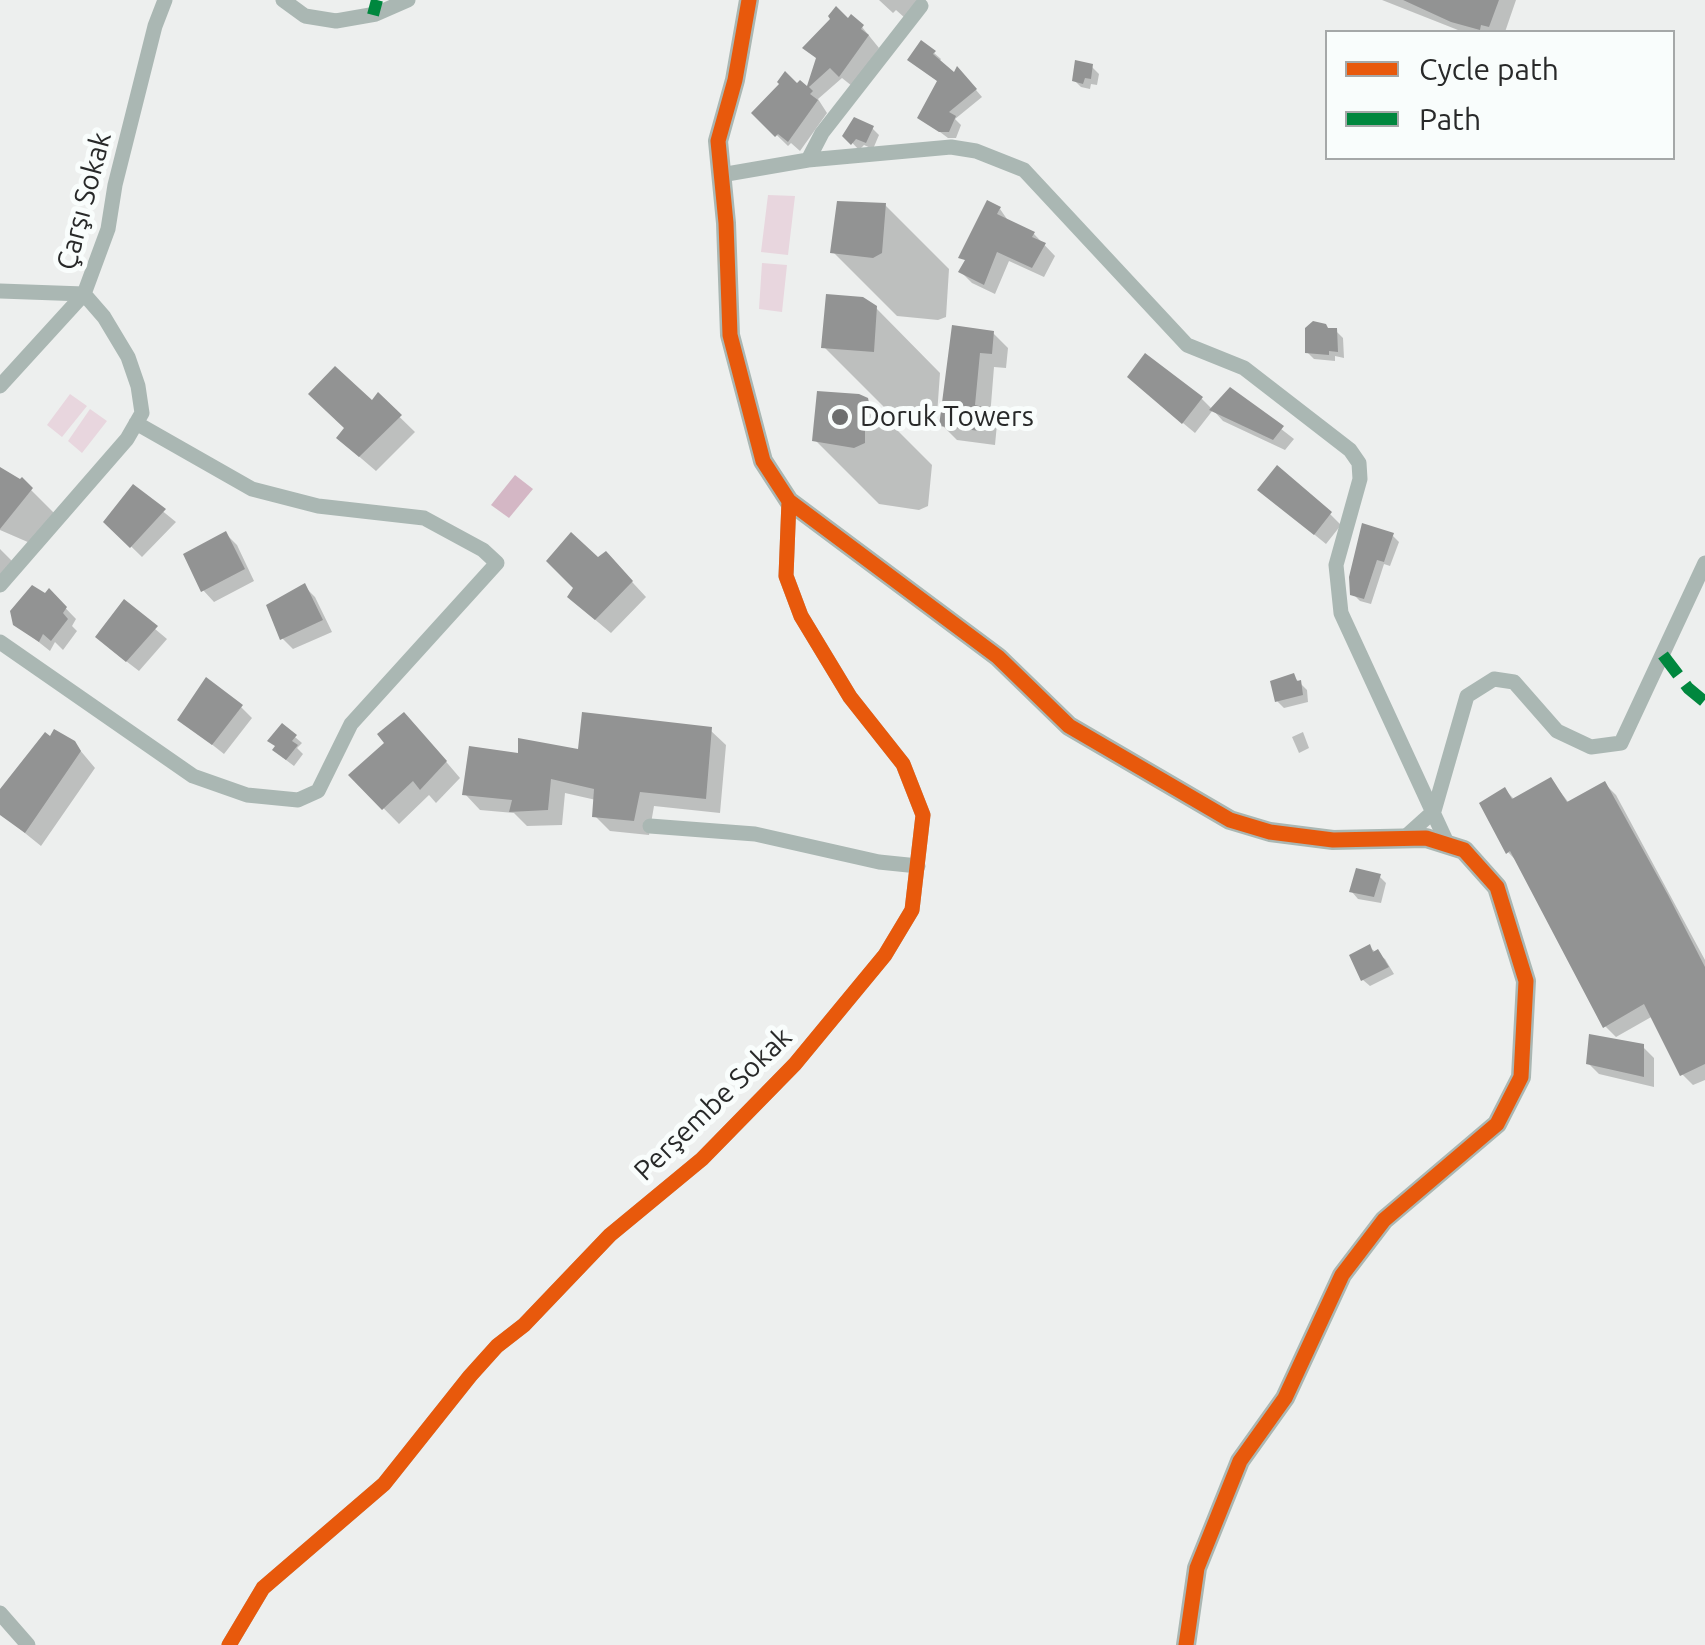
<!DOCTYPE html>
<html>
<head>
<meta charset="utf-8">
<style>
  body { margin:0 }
  #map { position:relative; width:1705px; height:1645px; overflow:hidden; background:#edefee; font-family:Ubuntu,sans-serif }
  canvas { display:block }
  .legend { position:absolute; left:1325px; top:30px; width:350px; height:130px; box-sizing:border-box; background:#f9fdfc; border:2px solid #a5a8a8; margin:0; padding:12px 18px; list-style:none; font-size:30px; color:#282929 }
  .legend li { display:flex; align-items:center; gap:20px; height:50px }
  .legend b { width:50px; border:2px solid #a5a8a8 }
</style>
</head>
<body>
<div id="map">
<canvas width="1705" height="1645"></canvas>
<ul class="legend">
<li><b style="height:12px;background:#e8590c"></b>Cycle path</li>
<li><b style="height:12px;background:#00873e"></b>Path</li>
</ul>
</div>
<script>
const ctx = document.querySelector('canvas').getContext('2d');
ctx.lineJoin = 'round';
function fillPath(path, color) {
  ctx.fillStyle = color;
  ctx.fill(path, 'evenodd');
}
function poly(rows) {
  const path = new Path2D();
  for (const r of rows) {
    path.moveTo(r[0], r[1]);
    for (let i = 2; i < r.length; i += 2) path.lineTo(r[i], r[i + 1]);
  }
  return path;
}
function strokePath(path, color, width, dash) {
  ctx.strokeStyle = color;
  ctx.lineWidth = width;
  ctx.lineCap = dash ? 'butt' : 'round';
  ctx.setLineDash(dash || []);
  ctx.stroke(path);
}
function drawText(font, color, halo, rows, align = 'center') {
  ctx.font = font + ' Ubuntu,sans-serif';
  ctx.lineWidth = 10;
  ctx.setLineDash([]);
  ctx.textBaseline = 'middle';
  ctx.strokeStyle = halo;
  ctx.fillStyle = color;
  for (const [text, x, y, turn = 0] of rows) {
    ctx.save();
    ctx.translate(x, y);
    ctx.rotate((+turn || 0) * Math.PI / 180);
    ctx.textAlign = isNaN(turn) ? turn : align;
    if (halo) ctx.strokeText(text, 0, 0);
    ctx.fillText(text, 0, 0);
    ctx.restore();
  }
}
fillPath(poly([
  [768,195,795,196,788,255,761,252],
  [762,263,787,265,782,312,759,309],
  [70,394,87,406,62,437,47,425],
  [90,409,107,421,82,453,68,441]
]), '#e8d6de');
fillPath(poly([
  [515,475,533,489,509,518,491,505]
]), '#d4b7c5');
fillPath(poly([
  [879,0,918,0,905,18,896,10,893,13],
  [1382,0,1516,0,1505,32,1463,32],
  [848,21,862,27,879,48,852,86,842,78,818,99,827,113,800,151,791,143,788,146,754,113,797,87,808,90,818,60],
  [934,53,941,59,939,62,955,76,964,76,982,97,955,119,961,125,956,138,948,138,920,117,939,82,917,66],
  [1092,67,1099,74,1097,85,1091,84,1090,89,1081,87,1074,80],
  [872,128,879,135,873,149,864,145,859,150,845,135],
  [885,205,949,269,946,317,938,320,897,316,833,252],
  [1000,209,1009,222,1034,234,1055,256,1044,277,1009,261,995,294,972,283,961,272,967,262,962,257],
  [876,308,940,373,937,415,888,411,824,347],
  [954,327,993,333,1008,348,1006,368,994,367,990,417,997,424,995,445,957,440,942,425],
  [1329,331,1336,331,1343,338,1344,358,1335,356,1335,361,1314,359,1307,352],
  [1145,357,1202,399,1213,410,1231,390,1294,439,1285,450,1223,421,1213,410,1195,433,1141,388],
  [378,396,415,432,376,471,355,453,372,404],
  [867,400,932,465,928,506,919,510,879,504,815,440],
  [0,470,22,481,54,513,30,543,0,530],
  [134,488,176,522,142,557,106,522],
  [1272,500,1330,514,1341,525,1326,544],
  [226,534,237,545,254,581,214,602,203,590],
  [1393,536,1399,542,1390,566,1384,564,1371,604,1360,601,1353,594],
  [0,549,13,562,0,576],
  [598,561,621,570,646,597,611,633,586,612],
  [304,586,315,597,332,632,293,649,282,638],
  [49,591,76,619,72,626,77,631,63,650,55,642,50,651,16,624],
  [124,603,167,639,139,671,109,648],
  [1293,676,1307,690,1308,702,1284,708,1277,701],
  [241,707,252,718,224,754,181,720],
  [282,726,302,743,297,748,303,754,294,766,282,757],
  [419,730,460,778,436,803,429,795,399,824,352,776],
  [710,730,726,745,720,813,654,806,649,835,610,831,595,816,596,800,565,793,562,825,527,826,514,813,480,810,465,794,520,756,580,752],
  [1303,732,1309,748,1299,753,1292,737],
  [74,743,95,768,41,846,0,813,0,794],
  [1551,780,1569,803,1605,784,1616,795,1705,960,1705,1080,1693,1085,1682,1074,1653,1016,1616,1037,1605,1026,1520,865,1508,852,1505,790,1515,800],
  [1379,876,1386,883,1381,903,1358,899,1352,892],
  [1369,947,1385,959,1394,974,1370,986,1363,980],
  [1643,1047,1654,1058,1654,1087,1599,1074,1588,1063]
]), '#0003');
fillPath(poly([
  [1403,0,1499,0,1489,27,1481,25,1480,30,1451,22],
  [836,6,848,18,851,14,864,25,861,29,869,35,839,77,830,68,809,87,813,91,810,94,818,100,788,142,778,134,775,137,751,113,779,84,777,82,785,71,797,83,800,80,807,86,816,58,802,48,830,19,828,16],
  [921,40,936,51,933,54,954,72,957,66,977,89,949,112,956,116,949,132,939,132,917,118,937,81,907,60],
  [1075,60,1093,64,1091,79,1085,78,1083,84,1072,81],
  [854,117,874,126,866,143,856,139,851,145,842,136],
  [987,200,1001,207,997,214,1035,232,1032,237,1046,243,1032,268,997,252,984,285,958,272,965,260,958,258],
  [837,201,886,203,882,253,873,258,830,253],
  [826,294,863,297,877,306,874,352,821,348],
  [1313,321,1326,324,1328,328,1337,328,1338,352,1329,351,1329,355,1305,353,1305,328],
  [952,325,994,331,992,354,980,353,975,405,983,407,980,431,939,426],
  [1145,353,1203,397,1182,424,1127,377],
  [335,366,372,400,378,392,402,415,359,457,336,438,344,428,308,394],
  [1230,387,1284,426,1273,440,1209,410],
  [817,391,859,394,868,398,870,407,865,418,865,443,854,448,812,441],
  [1277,465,1332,512,1314,535,1257,490],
  [0,467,20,479,22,477,33,488,0,529],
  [133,484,166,509,130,548,103,522],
  [1362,523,1394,533,1384,562,1377,560,1364,599,1350,595,1349,577],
  [226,531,245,569,201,592,183,554],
  [571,532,598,557,606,551,633,581,595,620,567,597,573,588,546,561],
  [305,583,323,620,280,640,266,605],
  [32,585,45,593,49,588,67,607,63,613,68,619,51,641,43,634,39,642,13,625,10,611],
  [124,599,158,626,126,662,95,637],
  [1294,673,1297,681,1301,680,1303,695,1275,702,1270,681],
  [206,677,243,705,212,745,177,720],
  [404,712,447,761,420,790,413,781,382,810,348,775,384,743,377,734],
  [582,712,712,727,706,799,640,792,634,821,592,817,594,789,551,779,548,810,509,812,512,800,462,795,469,746,518,753,518,738,578,749],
  [282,723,297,735,292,741,298,745,286,760,272,750,275,746,267,741],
  [54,729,75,741,81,751,25,833,0,815,0,789,45,732,50,736],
  [1551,777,1567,802,1605,781,1668,895,1705,967,1705,1064,1680,1076,1644,1004,1603,1028,1510,851,1506,854,1479,803,1505,787,1512,799],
  [1356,868,1381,874,1374,897,1349,892],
  [1370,944,1373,952,1378,949,1389,967,1361,981,1349,955],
  [1589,1034,1644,1044,1644,1077,1586,1064]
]), '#929393');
strokePath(poly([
  [283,0,305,16,336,21,376,14,408,0],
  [808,160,822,133,921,6],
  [721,175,808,160,951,147,976,151,1024,170,1187,345,1244,368,1350,450,1359,463,1360,479,1336,565,1341,613,1448,845],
  [0,291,84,294,104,317,128,357,138,386,142,413,127,439,0,585],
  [0,386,84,294,108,229,115,185,155,26,165,0],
  [0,642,193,776,247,795,298,800,318,791,351,724,497,563,483,550,424,518,318,506,252,489,136,423],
  [650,826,755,834,879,862,918,866],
  [1404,838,1434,811,1467,696,1494,679,1514,682,1557,731,1591,747,1621,743,1705,563],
  [0,1613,28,1645],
  [229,1645,263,1588,384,1484,470,1376,497,1346,524,1325,610,1235,702,1159,795,1064,885,955,912,910,923,815,903,764,850,697,801,616,786,576,789,501]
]), '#aab7b3', 15);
strokePath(poly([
  [749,0,735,80,718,141,726,223,730,335,763,461,789,501,998,657,1069,726,1230,820,1270,832,1333,840,1426,838,1464,850,1497,887,1526,981,1521,1077,1497,1124,1384,1220,1342,1275,1285,1398,1240,1461,1197,1568,1186,1645]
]), '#aab7b3', 20);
strokePath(poly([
  [373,15,377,0],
  [1663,655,1688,688,1705,702]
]), '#00873e', 12, [25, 12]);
strokePath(poly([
  [749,0,735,80,718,141,726,223,730,335,763,461,789,501,998,657,1069,726,1230,820,1270,832,1333,840,1426,838,1464,850,1497,887,1526,981,1521,1077,1497,1124,1384,1220,1342,1275,1285,1398,1240,1461,1197,1568,1186,1645],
  [229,1645,263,1588,384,1484,470,1376,497,1346,524,1325,610,1235,702,1159,795,1064,885,955,912,910,923,815,903,764,850,697,801,616,786,576,789,501]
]), '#e8590c', 15);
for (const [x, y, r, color] of [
  [840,417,10,"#6d6e6e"]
]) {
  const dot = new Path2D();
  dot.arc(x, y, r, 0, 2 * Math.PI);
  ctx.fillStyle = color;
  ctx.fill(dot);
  strokePath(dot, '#f9fdfc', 4);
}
drawText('28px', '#282929', '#f9fdfc', [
  ["Çarşı Sokak",84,201,-75],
  ["Perşembe Sokak",713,1104,-44]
]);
drawText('28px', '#282929', '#f9fdfc', [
  ["Doruk Towers",860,417]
], 'left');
</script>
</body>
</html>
